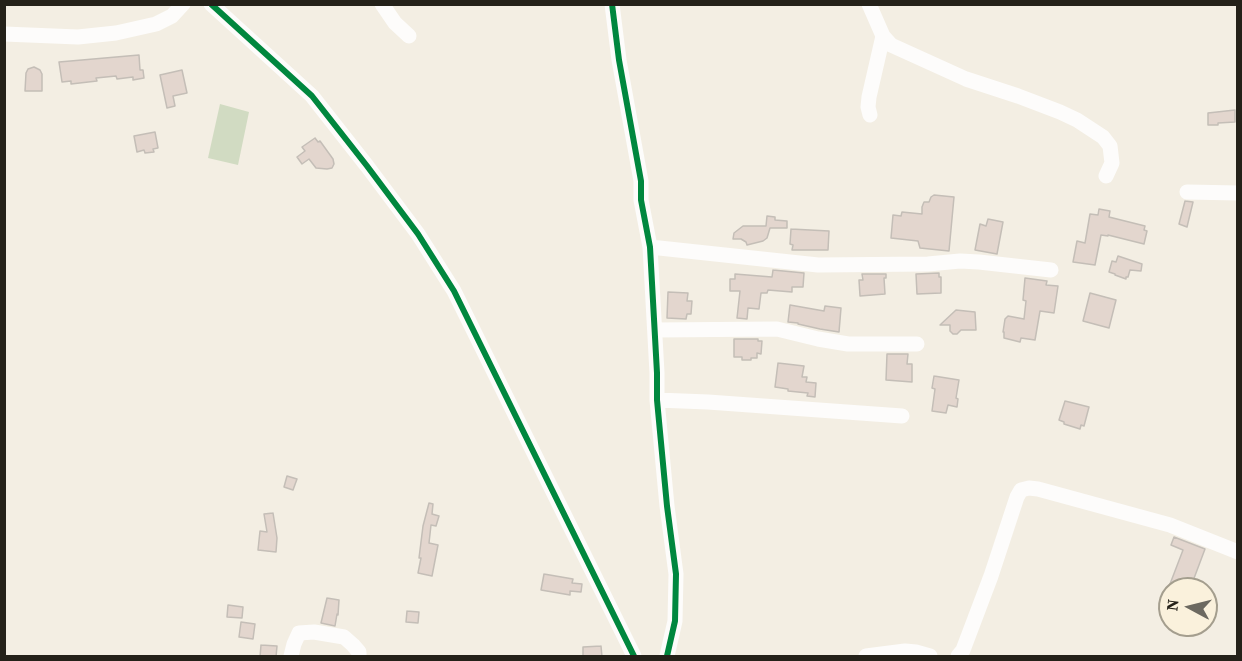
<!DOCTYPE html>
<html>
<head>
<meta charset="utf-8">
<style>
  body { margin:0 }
  #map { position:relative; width:1242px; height:661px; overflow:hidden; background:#f3eee3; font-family:"Source Serif 4",serif }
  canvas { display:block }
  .frame { position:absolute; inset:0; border:6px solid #242119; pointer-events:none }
  .north { position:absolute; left:1158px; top:577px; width:60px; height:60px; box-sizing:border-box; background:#faf1dc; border:2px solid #a49e8e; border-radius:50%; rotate:277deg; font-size:16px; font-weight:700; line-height:24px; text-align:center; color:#242119 }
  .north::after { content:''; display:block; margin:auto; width:21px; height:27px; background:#6c6960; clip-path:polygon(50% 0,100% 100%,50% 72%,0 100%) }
</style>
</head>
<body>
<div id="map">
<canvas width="1242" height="661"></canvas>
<div class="frame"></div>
<div class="north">N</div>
</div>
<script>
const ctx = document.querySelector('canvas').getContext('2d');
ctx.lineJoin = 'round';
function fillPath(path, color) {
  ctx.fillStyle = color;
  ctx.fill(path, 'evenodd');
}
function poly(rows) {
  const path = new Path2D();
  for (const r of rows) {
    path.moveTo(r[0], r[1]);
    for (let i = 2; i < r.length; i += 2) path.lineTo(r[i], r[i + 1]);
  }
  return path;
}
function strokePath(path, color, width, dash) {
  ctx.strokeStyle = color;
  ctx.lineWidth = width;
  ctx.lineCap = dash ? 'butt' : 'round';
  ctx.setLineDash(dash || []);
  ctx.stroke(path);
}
fillPath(poly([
  [220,104,249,112,238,165,208,158]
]), '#d1dbc2');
const building = poly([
  [139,55,140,70,143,70,144,78,133,80,133,77,117,79,116,76,96,78,97,81,71,84,71,81,62,82,59,62,139,55],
  [34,67,40,70,42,74,42,91,25,91,26,73,28,69,34,67],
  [182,70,187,93,173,96,175,106,167,108,160,75,182,70],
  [1235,110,1235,122,1218,123,1218,125,1208,125,1208,113,1235,110],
  [155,132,158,148,153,149,154,152,145,153,144,150,137,152,134,136,155,132],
  [315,138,318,142,320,141,333,159,334,164,332,168,327,169,316,168,309,159,302,164,297,157,305,151,302,147,315,138],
  [934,195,954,197,949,251,920,248,918,241,891,238,893,215,901,216,902,212,922,214,922,207,924,202,929,202,931,197,934,195],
  [1185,201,1193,202,1187,227,1179,224,1185,201],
  [1099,209,1110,211,1109,217,1145,226,1144,230,1147,231,1144,244,1108,235,1108,236,1101,235,1095,265,1073,262,1077,241,1085,243,1090,214,1098,215,1099,209],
  [767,216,775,217,775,220,787,221,787,228,770,228,767,238,763,241,747,245,746,242,741,239,733,239,734,233,743,226,766,226,767,216],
  [988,219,1003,222,997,254,975,250,980,224,986,226,988,219],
  [791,229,829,231,828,250,792,250,793,245,790,244,791,229],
  [1118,256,1142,264,1141,271,1130,270,1128,277,1126,277,1126,279,1115,275,1115,274,1109,272,1112,261,1116,262,1118,256],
  [773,270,804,273,803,287,792,287,792,292,768,290,767,293,761,293,759,309,748,308,747,319,737,318,740,291,730,291,730,279,735,279,735,274,772,277,773,270],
  [939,273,939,277,941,277,941,293,917,294,916,274,939,273],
  [862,274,886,274,886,278,884,278,885,294,860,296,859,280,863,280,862,274],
  [1025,278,1047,281,1046,285,1058,286,1054,313,1040,311,1035,340,1021,338,1020,342,1004,338,1004,332,1003,332,1005,319,1008,316,1024,319,1026,301,1023,300,1025,278],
  [668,292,688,293,687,301,692,301,691,314,687,314,686,319,667,318,668,292],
  [1090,293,1116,300,1109,328,1083,321,1090,293],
  [790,305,824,311,825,306,841,308,839,332,820,329,798,324,798,323,788,322,790,305],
  [956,310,975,312,976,330,961,330,957,334,953,334,950,331,950,325,940,325,956,310],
  [734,339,758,339,758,341,762,341,761,354,757,353,757,358,751,358,751,360,742,360,742,357,734,357,734,339],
  [887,354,908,354,907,364,912,364,912,382,886,380,887,354],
  [778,363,804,366,802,377,807,377,806,382,816,383,815,397,807,396,808,393,788,391,788,389,775,387,778,363],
  [934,376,959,380,956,398,958,399,957,407,948,405,946,413,932,411,935,389,932,388,934,376],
  [1065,401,1089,407,1084,426,1081,425,1080,429,1064,424,1064,422,1059,420,1065,401],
  [287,476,297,479,293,490,284,487,287,476],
  [429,503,433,504,432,514,439,516,436,526,431,525,429,543,438,545,432,576,418,573,421,558,419,558,423,526,429,503],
  [273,513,277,538,276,552,258,550,260,531,267,532,264,514,273,513],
  [1174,537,1205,549,1190,589,1182,589,1170,584,1183,550,1171,545,1174,537],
  [544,574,573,579,572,583,582,584,581,592,570,591,570,595,541,590,544,574],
  [327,598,339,600,338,615,337,614,335,626,321,623,327,598],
  [228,605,243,607,242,618,227,617,228,605],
  [407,611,419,612,418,623,406,622,407,611],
  [241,622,255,624,253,639,239,637,241,622],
  [261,645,277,646,276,657,260,657,261,645],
  [601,646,602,657,583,657,583,647,601,646]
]);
fillPath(building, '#e3d6ce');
strokePath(building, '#c4beb7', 1.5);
strokePath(poly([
  [211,4,312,96,367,166,418,234,454,291,634,656],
  [382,4,395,23,409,36],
  [612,4,619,60,641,181,641,200,650,247,657,373,657,400,667,506,676,574,675,621,667,656],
  [869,4,883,36,891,45,966,79,1018,96,1060,112,1077,120,1103,137,1110,146,1112,163,1106,176],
  [4,34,78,37,116,33,156,24,172,16,183,4],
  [870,115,868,107,869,97,883,36],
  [1187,192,1238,193],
  [650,247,818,265,928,264,960,261,979,262,1051,270],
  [655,330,777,329,818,339,848,344,917,344],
  [657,400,708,402,902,416],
  [291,656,294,644,299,633,314,632,344,637,353,645,359,652,359,656],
  [866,656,905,651,916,652,930,656],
  [958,656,963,650,991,576,1017,497,1021,490,1029,488,1038,489,1170,525,1238,552]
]), '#fdfcfb', 15);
strokePath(poly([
  [211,4,312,96,367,166,418,234,454,291,634,656],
  [612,4,619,60,641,181,641,200,650,247,657,373,657,400,667,506,676,574,675,621,667,656]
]), '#00873e', 6);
</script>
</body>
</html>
